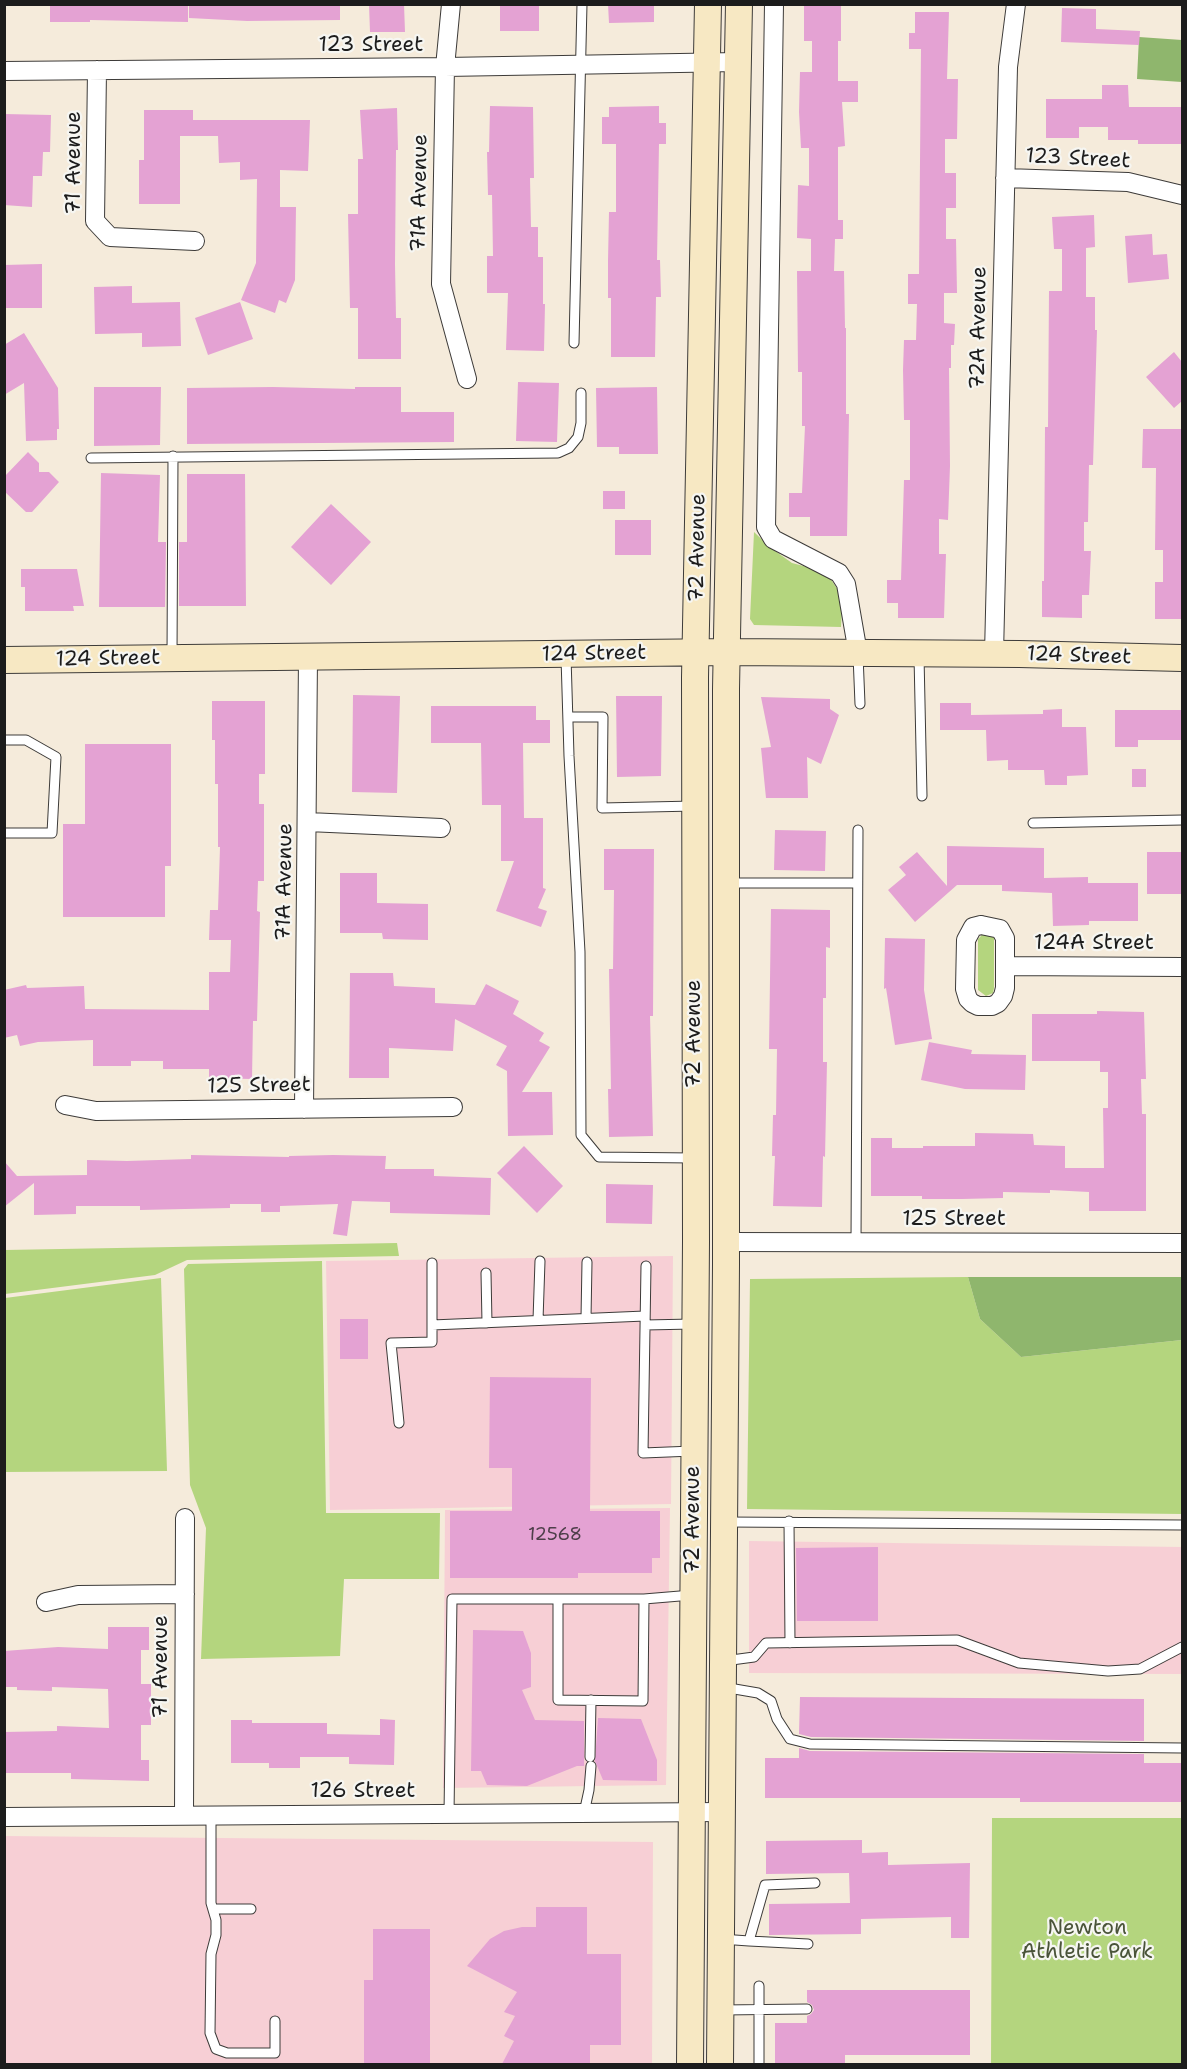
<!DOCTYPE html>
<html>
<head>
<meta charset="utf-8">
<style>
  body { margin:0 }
  #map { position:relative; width:1187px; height:2069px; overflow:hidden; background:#f5ebdb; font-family:"Shantell Sans",sans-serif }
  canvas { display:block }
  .frame { position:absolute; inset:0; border:6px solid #1c1c1c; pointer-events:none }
</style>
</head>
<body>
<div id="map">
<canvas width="1187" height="2069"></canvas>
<div class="frame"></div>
</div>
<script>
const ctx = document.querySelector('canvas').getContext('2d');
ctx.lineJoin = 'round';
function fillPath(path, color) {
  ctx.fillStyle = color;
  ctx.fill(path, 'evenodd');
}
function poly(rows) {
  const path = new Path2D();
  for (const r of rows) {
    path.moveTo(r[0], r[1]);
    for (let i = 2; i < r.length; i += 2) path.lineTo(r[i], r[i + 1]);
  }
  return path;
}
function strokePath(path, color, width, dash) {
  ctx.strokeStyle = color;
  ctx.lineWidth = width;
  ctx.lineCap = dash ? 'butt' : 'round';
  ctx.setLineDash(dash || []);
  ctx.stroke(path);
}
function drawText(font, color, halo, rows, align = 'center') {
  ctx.font = font + ' "Shantell Sans",sans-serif';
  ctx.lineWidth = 4.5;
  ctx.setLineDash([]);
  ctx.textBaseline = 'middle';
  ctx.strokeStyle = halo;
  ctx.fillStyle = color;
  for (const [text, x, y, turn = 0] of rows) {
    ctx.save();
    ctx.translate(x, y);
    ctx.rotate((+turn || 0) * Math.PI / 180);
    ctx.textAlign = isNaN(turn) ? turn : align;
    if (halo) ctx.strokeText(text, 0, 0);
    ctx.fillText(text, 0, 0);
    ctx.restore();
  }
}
fillPath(poly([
  [673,1256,671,1504,330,1510,326,1261],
  [670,1508,666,1785,443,1788,445,1510],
  [749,1541,1182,1547,1182,1674,749,1673],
  [5,1836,653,1842,652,2064,5,2064]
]), '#f7cfd5');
fillPath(poly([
  [754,532,771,548,792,563,826,572,838,590,842,610,841,627,754,625,750,619],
  [984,933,992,934,994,938,994,988,993,993,986,996,978,990,978,939],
  [397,1243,399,1256,187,1260,155,1275,5,1294,5,1250],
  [322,1261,326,1513,440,1513,439,1579,344,1579,340,1656,201,1659,206,1528,190,1485,184,1269,188,1264],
  [968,1277,980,1319,1021,1357,1182,1340,1182,1514,747,1509,750,1279],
  [161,1278,167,1471,5,1472,5,1298],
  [992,1818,1182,1818,1182,2064,991,2064]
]), '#b4d57e');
fillPath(poly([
  [1139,37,1182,40,1182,82,1137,79],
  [968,1277,1182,1277,1182,1340,1021,1357,980,1319]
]), '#8fb66d');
fillPath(poly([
  [50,4,188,4,188,22,90,20,90,22,50,22],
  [189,4,340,4,340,20,247,21,189,18],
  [369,4,404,4,405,32,370,32],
  [500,4,539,4,539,31,500,31],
  [608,4,654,4,654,22,609,23],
  [804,5,841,5,841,41,838,41,838,81,858,81,858,102,842,102,845,146,838,147,838,220,843,220,843,239,835,239,834,271,844,271,845,328,846,328,846,414,849,414,847,536,810,536,810,517,789,517,789,493,802,493,805,426,802,426,802,372,798,372,797,271,811,271,811,239,797,238,798,185,809,186,809,148,801,148,799,112,800,72,812,72,812,41,804,41],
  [1062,8,1096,9,1096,29,1140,31,1139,45,1061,42],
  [915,12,949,12,947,79,958,79,957,139,945,139,945,173,956,173,956,208,946,208,946,239,956,239,957,293,944,293,944,323,955,324,954,345,951,345,951,368,949,368,950,466,948,520,939,519,939,554,946,554,944,618,898,618,898,603,887,603,887,580,901,580,904,480,910,480,910,420,904,420,903,370,904,340,916,340,917,304,908,304,908,274,919,274,921,49,909,49,909,33,915,33],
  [1102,85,1128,85,1129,107,1182,107,1182,144,1138,144,1138,140,1108,140,1108,127,1079,127,1079,138,1046,138,1046,99,1102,99],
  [490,106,533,107,534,178,530,178,531,227,538,227,538,257,543,257,543,304,545,304,544,351,506,350,508,293,487,293,487,256,493,256,492,195,488,195,487,152,489,152],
  [659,106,659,123,666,123,666,144,659,144,657,260,660,260,661,297,656,297,655,357,611,357,611,298,608,298,608,261,609,212,616,212,616,144,602,144,602,117,609,117,609,107],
  [397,108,398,150,396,150,395,264,396,318,401,318,401,359,358,359,358,308,350,308,348,214,358,214,358,159,363,159,360,110],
  [144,110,193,110,193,120,310,120,308,171,280,170,280,207,296,207,295,280,286,303,279,300,275,313,241,300,256,263,257,179,240,180,240,162,219,163,218,136,180,136,180,204,139,204,139,160,144,160],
  [4,114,51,115,50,152,43,152,42,176,33,176,32,207,4,205],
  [1094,215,1095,247,1086,248,1086,297,1095,297,1095,330,1097,330,1093,465,1089,465,1088,522,1084,522,1084,551,1091,551,1089,595,1082,595,1082,618,1042,617,1042,581,1044,581,1045,427,1048,427,1049,291,1062,291,1062,249,1054,249,1052,217],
  [1152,234,1153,255,1167,254,1169,279,1128,283,1125,236],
  [42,264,42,308,4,308,4,265],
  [132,286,132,303,180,302,181,346,142,347,142,333,95,334,94,287],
  [240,302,253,339,208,355,195,318],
  [24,333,58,388,59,429,57,429,57,440,26,441,24,383,4,395,4,345],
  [1174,352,1182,362,1182,401,1174,408,1146,377],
  [518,382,559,383,557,442,516,441],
  [94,387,161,387,160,445,94,446],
  [273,387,355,389,355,387,401,387,401,412,454,412,454,442,187,444,187,388],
  [657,387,658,454,619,454,619,447,597,447,596,388],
  [1143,429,1182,429,1182,619,1155,619,1155,582,1163,582,1163,550,1155,550,1156,468,1142,468],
  [28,452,39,463,39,472,49,472,59,482,32,512,26,512,4,491,4,477],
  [101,473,160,475,158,542,166,542,165,607,99,607],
  [187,474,245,474,246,606,179,606,179,542,187,542],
  [603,491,625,491,625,509,603,509],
  [331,504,371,542,331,585,291,547],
  [615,520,651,520,651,555,615,555],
  [21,569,77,569,84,606,73,606,74,611,25,611,25,587,21,587],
  [353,695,400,696,397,793,352,792],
  [616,696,662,696,661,776,617,777],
  [761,697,830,699,830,709,839,715,821,764,807,757,808,798,766,798,761,748,771,747],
  [212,701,265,701,265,774,259,774,259,804,264,804,264,881,258,881,257,911,260,912,257,1021,253,1021,252,1079,209,1078,209,1069,163,1069,163,1061,131,1061,131,1066,93,1066,93,1040,38,1042,20,1046,17,1035,4,1038,4,990,26,985,27,988,84,986,85,1009,209,1010,209,972,230,972,231,940,209,940,210,910,218,910,220,847,218,847,218,784,215,784,215,740,212,740],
  [940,703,971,703,971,715,1043,714,1043,710,1062,709,1062,727,1086,727,1088,775,1067,776,1067,785,1045,785,1044,770,1008,770,1008,760,987,761,986,730,940,730],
  [431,706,536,706,536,720,550,720,550,743,523,743,524,818,543,818,543,888,546,889,538,908,547,911,541,927,496,911,514,861,501,861,501,805,482,805,481,743,431,743],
  [1115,710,1182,710,1182,740,1138,740,1138,747,1115,747],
  [85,744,171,744,171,866,165,866,165,917,63,917,63,824,85,824],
  [1132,769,1146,769,1146,787,1132,787],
  [775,830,826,831,825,871,774,870],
  [947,846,1044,848,1044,878,1088,877,1088,883,1138,883,1138,921,1089,921,1089,925,1053,926,1052,893,1002,891,1002,885,957,885,915,922,888,890,906,875,899,867,917,852,947,886],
  [604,849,654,849,653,1016,650,1016,653,1136,609,1137,608,1089,611,1089,609,969,613,969,614,890,604,890],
  [1147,852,1182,852,1182,894,1147,894],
  [340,873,377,873,377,903,428,904,428,940,383,939,382,933,340,933],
  [771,909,830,910,830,948,826,947,826,998,823,998,823,1062,827,1062,825,1157,823,1156,822,1207,773,1206,775,1156,772,1156,773,1115,776,1115,777,1049,769,1049],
  [885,938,925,939,924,990,932,1039,895,1045,886,988,884,989],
  [350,973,393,973,394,986,435,988,435,1003,475,1005,486,984,519,1001,513,1014,544,1033,539,1041,550,1047,522,1092,552,1092,553,1135,508,1136,507,1071,496,1065,507,1046,455,1019,453,1051,389,1048,389,1078,349,1078],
  [1097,1011,1144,1012,1146,1079,1141,1079,1142,1114,1146,1114,1146,1211,1089,1211,1089,1192,1050,1190,1050,1193,1003,1192,1003,1198,962,1199,922,1199,922,1196,871,1196,871,1138,892,1138,892,1148,923,1148,923,1146,975,1146,975,1133,1033,1134,1034,1145,1065,1146,1065,1168,1104,1168,1103,1108,1108,1108,1108,1072,1100,1072,1100,1061,1032,1061,1032,1014,1097,1014],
  [929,1042,972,1050,971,1054,1026,1055,1025,1090,965,1089,921,1080],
  [524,1146,563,1186,537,1213,497,1173],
  [191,1155,289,1157,289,1156,333,1155,386,1156,385,1169,434,1169,434,1176,491,1178,490,1215,390,1213,390,1202,352,1201,347,1236,333,1234,338,1204,280,1206,280,1212,261,1212,261,1204,230,1204,230,1208,140,1210,140,1206,76,1206,76,1214,34,1215,34,1183,4,1207,4,1161,17,1176,87,1175,87,1160,127,1161,191,1159],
  [606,1184,653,1185,652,1224,606,1223],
  [340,1319,368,1319,368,1359,340,1359],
  [490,1377,591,1378,590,1511,660,1511,660,1558,652,1558,652,1573,578,1573,578,1578,450,1578,450,1511,512,1511,512,1468,489,1468],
  [878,1547,878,1621,797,1621,796,1548],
  [108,1627,149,1627,149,1650,141,1650,141,1684,151,1684,151,1725,141,1725,141,1760,149,1760,149,1781,71,1779,71,1773,4,1773,4,1732,57,1731,57,1726,109,1728,108,1689,52,1687,52,1691,17,1690,17,1687,4,1687,4,1651,58,1647,108,1649],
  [473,1630,523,1631,531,1653,531,1687,522,1690,535,1720,584,1721,584,1766,577,1766,527,1786,487,1785,481,1771,471,1771],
  [800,1697,1144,1699,1144,1741,811,1737,799,1734],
  [598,1718,641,1719,657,1760,657,1781,603,1780,595,1761],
  [380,1719,395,1720,394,1765,349,1764,349,1757,300,1757,300,1768,269,1768,269,1763,231,1763,231,1720,252,1720,252,1723,327,1723,327,1734,380,1735],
  [799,1748,810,1751,1144,1754,1144,1763,1182,1763,1182,1802,1020,1802,1020,1798,765,1798,765,1758,799,1758],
  [862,1840,862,1853,888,1852,888,1865,970,1863,969,1938,951,1938,951,1917,861,1919,861,1934,769,1935,769,1904,850,1903,849,1873,766,1874,766,1841],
  [536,1907,587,1907,587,1954,621,1954,621,2045,590,2045,590,2064,502,2064,514,2041,504,2036,515,2016,504,2012,517,1992,467,1966,490,1939,504,1931,522,1927,536,1927],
  [373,1929,430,1929,430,2064,364,2064,364,1980,373,1980],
  [807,1990,970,1990,970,2055,845,2055,845,2064,775,2064,775,2023,807,2023,807,2016,811,2014,814,2010,812,2005,807,2002]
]), '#e4a2d3');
const lane = poly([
  [574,343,582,4],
  [91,458,558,453,569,448,578,437,581,423,581,393],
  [858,655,860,704],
  [172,656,173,456],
  [919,656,922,796],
  [566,657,569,756,580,952,581,1135,599,1157,693,1158],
  [568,717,603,717,602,808,695,806],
  [4,740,26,740,56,757,52,833,4,833],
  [1033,823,1182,820],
  [728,883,857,883],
  [856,1242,858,830],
  [646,1266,643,1453,693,1451],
  [486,1273,487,1323],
  [586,1318,587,1262],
  [538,1320,540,1261],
  [432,1325,432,1263],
  [645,1325,693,1324],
  [399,1423,391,1343,432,1342,432,1325,645,1316],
  [789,1521,790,1643],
  [726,1522,1182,1525],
  [558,1599,558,1700,643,1701,644,1599],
  [724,1661,754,1657,766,1643,957,1640,1019,1663,1108,1671,1140,1669,1182,1647],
  [723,1687,758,1693,771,1701,777,1719,790,1739,810,1744,1182,1748],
  [590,1757,591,1700],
  [584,1813,589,1790,591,1766],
  [449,1814,452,1599,644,1599,692,1595],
  [211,1815,211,1903,216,1920,216,1935,211,1954,210,2033,216,2049,227,2053,275,2053,275,2021],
  [213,1909,251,1909],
  [721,1939,749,1941,765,1885,815,1883],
  [749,1941,808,1944],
  [722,2010,807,2009],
  [759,2064,759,1986]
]);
const street = poly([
  [451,4,445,67,441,284,467,379],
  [774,4,766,527,773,539,839,573,846,584,858,653],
  [97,70,95,221,110,237,195,241],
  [4,71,445,67,738,62],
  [1005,178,1128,182,1182,195],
  [994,654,1008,67,1016,4],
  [308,822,441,828],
  [981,925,1000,929,1005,938,1005,988,1003,996,998,1003,992,1006,978,1006,972,1003,968,999,965,989,966,940,973,927,981,925],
  [1005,966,1182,967],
  [65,1105,96,1111,453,1107],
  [304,1109,308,657],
  [726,1242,1182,1243],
  [46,1602,78,1595,185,1594],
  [184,1815,185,1518],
  [4,1817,722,1812]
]);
const secondary = poly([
  [4,660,727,652,1019,654,1182,658],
  [690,2064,696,1241,695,677,708,4],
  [720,2064,726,1264,726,689,739,4]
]);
strokePath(lane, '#3d3b39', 11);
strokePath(street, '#3d3b39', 20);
strokePath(secondary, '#3d3b39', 28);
strokePath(lane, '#fff', 9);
strokePath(street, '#fff', 18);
strokePath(secondary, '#f7e8c3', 26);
drawText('18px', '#4e3e4a', null, [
  ["12568",555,1535]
]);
drawText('21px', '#1c1c1c', '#f6f6f2', [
  ["123 Street",371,46],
  ["123 Street",1078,159,3],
  ["71 Avenue",75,163,-90],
  ["71A Avenue",420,193,-89],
  ["72A Avenue",979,328,-89],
  ["72 Avenue",698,548,-89],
  ["124 Street",594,654,-1],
  ["124 Street",1079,656,2],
  ["124 Street",108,659,-1],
  ["71A Avenue",285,882,-89],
  ["124A Street",1094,944],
  ["72 Avenue",695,1034,-90],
  ["125 Street",259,1086,-1],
  ["125 Street",954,1220],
  ["72 Avenue",694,1520,-90],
  ["71 Avenue",162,1667,-90],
  ["126 Street",363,1792]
]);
drawText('21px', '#4a5439', '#f6f6f2', [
  ["Newton",1087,1929],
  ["Athletic Park",1087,1953]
]);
</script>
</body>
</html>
